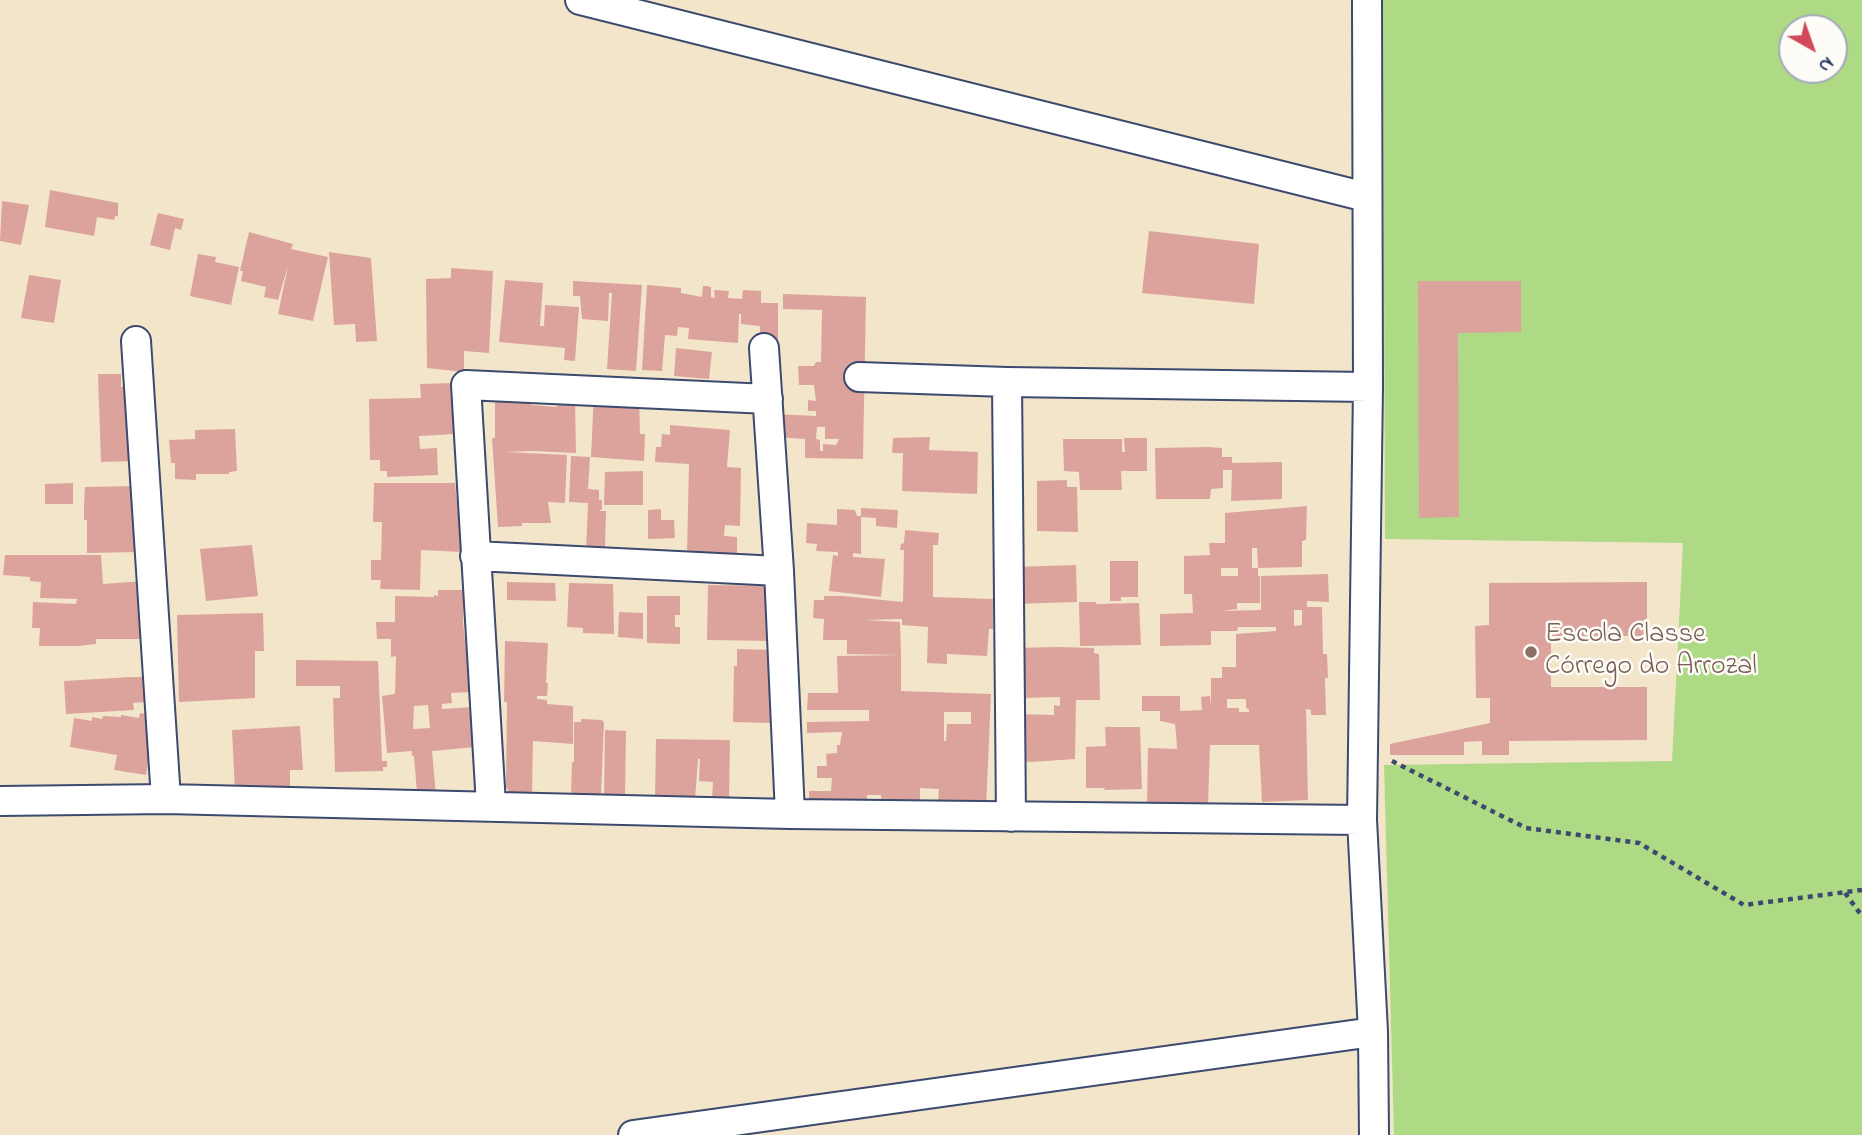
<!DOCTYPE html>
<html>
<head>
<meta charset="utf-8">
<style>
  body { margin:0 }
  #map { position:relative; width:1862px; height:1135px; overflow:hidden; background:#f3e5ca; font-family:"Indie Flower",sans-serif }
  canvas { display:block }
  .north { position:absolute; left:1778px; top:14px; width:70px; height:70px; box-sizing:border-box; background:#fdfcf7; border:2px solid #a3aaba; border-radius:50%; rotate:140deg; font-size:19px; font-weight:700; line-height:28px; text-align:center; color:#1b2f5e }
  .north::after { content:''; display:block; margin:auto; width:24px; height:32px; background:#d1495b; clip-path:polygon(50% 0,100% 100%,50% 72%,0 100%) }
</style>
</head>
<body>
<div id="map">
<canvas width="1862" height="1135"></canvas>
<div class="north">N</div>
</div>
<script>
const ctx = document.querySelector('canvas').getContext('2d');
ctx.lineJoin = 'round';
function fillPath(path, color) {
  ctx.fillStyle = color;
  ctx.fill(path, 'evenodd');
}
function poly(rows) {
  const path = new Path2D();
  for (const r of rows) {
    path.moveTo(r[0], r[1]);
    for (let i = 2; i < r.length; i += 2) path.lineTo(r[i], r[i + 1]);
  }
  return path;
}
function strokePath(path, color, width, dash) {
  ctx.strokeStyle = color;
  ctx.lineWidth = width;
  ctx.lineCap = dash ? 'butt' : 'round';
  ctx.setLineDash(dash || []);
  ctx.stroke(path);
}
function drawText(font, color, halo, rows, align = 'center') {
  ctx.font = font + ' "Indie Flower",sans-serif';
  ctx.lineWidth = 5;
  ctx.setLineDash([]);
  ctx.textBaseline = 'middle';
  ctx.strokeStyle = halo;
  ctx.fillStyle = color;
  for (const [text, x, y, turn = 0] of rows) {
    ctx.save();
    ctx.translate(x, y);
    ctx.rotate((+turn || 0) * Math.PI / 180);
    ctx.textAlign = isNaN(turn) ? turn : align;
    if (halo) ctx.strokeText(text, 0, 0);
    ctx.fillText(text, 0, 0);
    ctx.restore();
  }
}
fillPath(poly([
  [1383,0,1862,0,1862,1135,1394,1135,1384,765,1672,761,1683,543,1385,539],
  [1792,28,1834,28,1834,70,1792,70]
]), '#aeda85');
fillPath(poly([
  [50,190,118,203,118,216,115,216,114,220,97,217,94,236,45,227],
  [2,201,29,205,21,245,0,241],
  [158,213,184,219,181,230,175,228,170,250,150,245],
  [1149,231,1259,244,1254,304,1142,293],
  [249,232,293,244,291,249,328,257,313,321,278,314,288,266,278,300,264,297,266,287,241,281,243,271,240,271],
  [329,252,371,258,377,341,356,342,355,324,334,325],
  [198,254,216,257,215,262,239,267,231,305,190,296],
  [451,268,493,271,489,353,464,351,464,372,427,368,426,279,451,278],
  [29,275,61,280,54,323,21,318],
  [505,280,543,283,540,326,544,326,545,305,579,307,575,361,564,360,565,348,499,342],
  [573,281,642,285,636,371,607,369,612,293,609,293,608,321,582,319,580,296,573,296],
  [1418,281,1521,281,1521,332,1458,333,1459,517,1419,518],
  [647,285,681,288,681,293,702,297,703,286,707,286,711,287,711,297,715,298,714,290,729,291,728,298,742,299,743,290,761,291,761,303,778,303,778,341,760,341,760,326,741,324,741,314,739,314,738,343,688,339,689,328,678,327,677,336,665,335,662,371,642,370],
  [783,294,866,297,863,459,805,458,805,439,775,437,775,414,816,416,816,411,808,411,808,400,816,401,814,385,799,385,798,366,814,366,816,362,821,362,822,310,783,309],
  [817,427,825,427,825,439,839,439,836,445,823,444,823,451,820,451,820,440,816,439],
  [676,348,712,352,709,379,674,376],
  [98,374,121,374,121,387,138,387,136,461,101,462],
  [452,383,455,434,419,436,420,449,437,448,438,475,387,477,387,471,380,471,380,460,370,460,369,399,421,398,420,384],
  [594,393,639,396,640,434,645,434,644,461,591,457],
  [557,398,575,398,576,453,532,451,506,452,567,455,565,503,548,502,551,523,522,523,522,526,498,527,492,438,495,438,495,400,531,401,531,405,557,407],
  [670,425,730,430,727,467,741,468,740,526,725,525,724,536,737,537,737,554,687,553,689,464,655,462,656,447,661,447,662,434,670,435],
  [235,429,237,471,229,472,229,474,196,474,196,480,175,479,175,463,171,463,169,440,195,439,195,430],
  [930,437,929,450,978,452,977,494,902,491,903,453,892,453,893,438],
  [1124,438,1147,438,1147,471,1121,471,1122,490,1080,490,1079,472,1064,471,1063,439,1122,439,1122,452,1125,452],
  [1208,447,1222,448,1222,457,1232,457,1232,463,1282,462,1282,499,1231,501,1232,470,1223,470,1223,488,1211,489,1210,499,1156,499,1155,448],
  [571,456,590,457,588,489,599,490,599,500,602,500,602,509,599,511,606,511,605,548,601,548,600,553,586,551,588,503,569,502],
  [643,471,643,505,604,505,605,472],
  [1067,480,1067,487,1077,487,1078,532,1037,531,1037,481],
  [73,483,73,504,45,504,45,484],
  [374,483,455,483,462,552,421,550,420,590,380,589,381,580,371,580,371,560,381,560,382,522,373,522],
  [136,486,139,552,87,553,87,520,84,520,84,506,85,487],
  [1307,506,1306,540,1302,541,1302,567,1258,568,1257,548,1252,548,1252,568,1258,568,1258,576,1260,576,1260,603,1237,603,1237,609,1222,611,1261,610,1261,576,1328,574,1329,602,1307,601,1307,607,1322,607,1323,654,1327,654,1328,678,1325,678,1326,715,1311,715,1311,710,1306,709,1308,800,1262,802,1259,745,1210,745,1208,805,1147,804,1148,748,1177,749,1176,733,1175,724,1160,721,1160,711,1142,711,1142,696,1180,696,1180,711,1202,710,1201,697,1210,696,1211,708,1211,678,1222,678,1222,667,1236,667,1236,634,1276,631,1276,627,1238,627,1237,631,1211,631,1211,645,1160,646,1160,614,1193,613,1192,594,1184,594,1184,556,1210,555,1209,543,1225,543,1225,513],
  [1221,568,1238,568,1238,576,1221,576],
  [1294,610,1302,610,1302,625,1294,626],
  [1227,699,1246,699,1246,708,1249,709,1249,712,1239,712,1239,708,1227,708],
  [861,508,898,510,897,528,876,526,876,518,861,517,861,554,853,553,853,557,885,559,881,597,829,591,833,555,838,556,838,552,816,551,817,544,806,543,807,523,837,525,837,509,855,510,857,516,861,516],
  [661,509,661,520,674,520,675,538,648,539,648,510],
  [905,530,939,533,938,545,933,545,933,597,993,599,993,629,989,629,987,656,947,654,947,664,927,663,928,627,902,625,902,619,898,619,866,620,900,622,901,655,847,654,847,640,823,640,824,619,813,618,814,600,824,600,824,596,843,596,903,602,904,550,900,550,901,544,904,543],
  [252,545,258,596,206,601,200,549],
  [5,555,101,555,103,584,144,581,141,639,96,639,96,644,78,646,39,646,40,628,32,628,33,602,76,604,77,599,40,598,41,582,30,581,30,577,3,575],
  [1110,561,1138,561,1138,597,1121,597,1121,601,1110,601],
  [1076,565,1077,602,1013,604,1014,567],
  [507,582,555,583,556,601,507,600],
  [1647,582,1647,636,1551,636,1551,687,1647,687,1647,740,1509,741,1509,755,1482,755,1482,741,1464,742,1464,755,1390,755,1390,744,1490,723,1490,698,1476,698,1475,626,1489,625,1489,583],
  [569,583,613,584,614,634,583,633,583,628,567,627],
  [708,585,779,586,777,641,707,640],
  [438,590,463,590,463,623,471,692,451,693,452,703,442,704,442,709,473,707,476,747,432,751,436,795,417,793,414,756,412,756,412,751,387,753,382,696,395,694,396,656,391,657,391,639,377,639,376,622,395,622,395,596,434,597,434,595,438,596],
  [428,705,430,728,413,729,414,706],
  [647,596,680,596,680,615,675,615,675,627,680,627,680,644,647,643],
  [1079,602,1096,602,1096,604,1139,603,1141,645,1080,646],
  [619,612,643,613,643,639,618,637],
  [263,613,264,651,255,651,255,698,179,702,177,615],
  [505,641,548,643,546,683,548,683,547,696,537,696,537,699,547,700,547,704,573,706,573,744,533,741,532,793,510,793,506,787,507,702,504,702],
  [1059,647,1094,648,1094,653,1099,654,1100,700,1076,700,1075,759,1031,762,1012,760,1015,714,1054,715,1054,705,1060,706,1060,697,1020,698,1011,648],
  [737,649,773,650,771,723,733,722,734,666,737,666],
  [901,655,901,691,991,694,986,808,938,803,939,789,920,788,920,805,882,804,881,795,867,795,867,805,809,802,809,791,831,791,832,778,817,778,817,766,827,766,826,754,837,753,837,745,840,745,842,732,807,733,807,722,869,721,869,710,807,710,808,693,838,693,837,656],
  [944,712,971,712,971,724,947,724,946,741,944,741],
  [296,660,378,661,382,761,387,761,387,767,383,767,383,771,335,772,333,698,340,698,340,686,296,686],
  [131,677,144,677,145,702,133,703,134,710,66,714,64,681],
  [140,713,156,716,146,775,114,770,117,755,70,747,74,718,92,721,92,717,102,719,103,716,121,717,121,715,139,718],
  [581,719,602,720,604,723,601,795,571,794,572,762,574,762,574,722,581,722],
  [300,726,303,770,290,770,290,789,235,791,232,730],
  [1105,727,1140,727,1142,789,1104,790,1105,788,1086,788,1086,747,1106,746],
  [605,730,626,731,625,797,604,797],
  [656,739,730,740,729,801,712,800,713,782,699,781,700,759,698,759,695,800,655,800]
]), '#dca39d');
const minor = poly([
  [580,0,1366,197],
  [1367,0,1368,387,1362,820,1373,1032,1374,1135],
  [136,341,166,799],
  [764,348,779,571,790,814],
  [859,377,1007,382,1368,387],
  [1007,382,1011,817],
  [475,556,779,571],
  [0,801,166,799,790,814,1362,820],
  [491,805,466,385,768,399],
  [633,1135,1373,1032]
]);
strokePath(minor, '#3b4a6e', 32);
strokePath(poly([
  [1392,761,1526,828,1639,843,1744,905,1862,890],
  [1845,893,1862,916]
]), '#3b4a6e', 4.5, [5, 5]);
strokePath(minor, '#fff', 28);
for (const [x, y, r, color] of [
  [1531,652,7,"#8d6e63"]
]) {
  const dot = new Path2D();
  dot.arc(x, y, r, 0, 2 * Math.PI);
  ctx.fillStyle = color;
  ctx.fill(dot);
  strokePath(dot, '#fdfcf7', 2.5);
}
drawText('28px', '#785e54', '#fdfcf7', [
  ["Escola Classe",1545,636],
  ["Córrego do Arrozal",1545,668]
], 'left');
</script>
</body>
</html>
